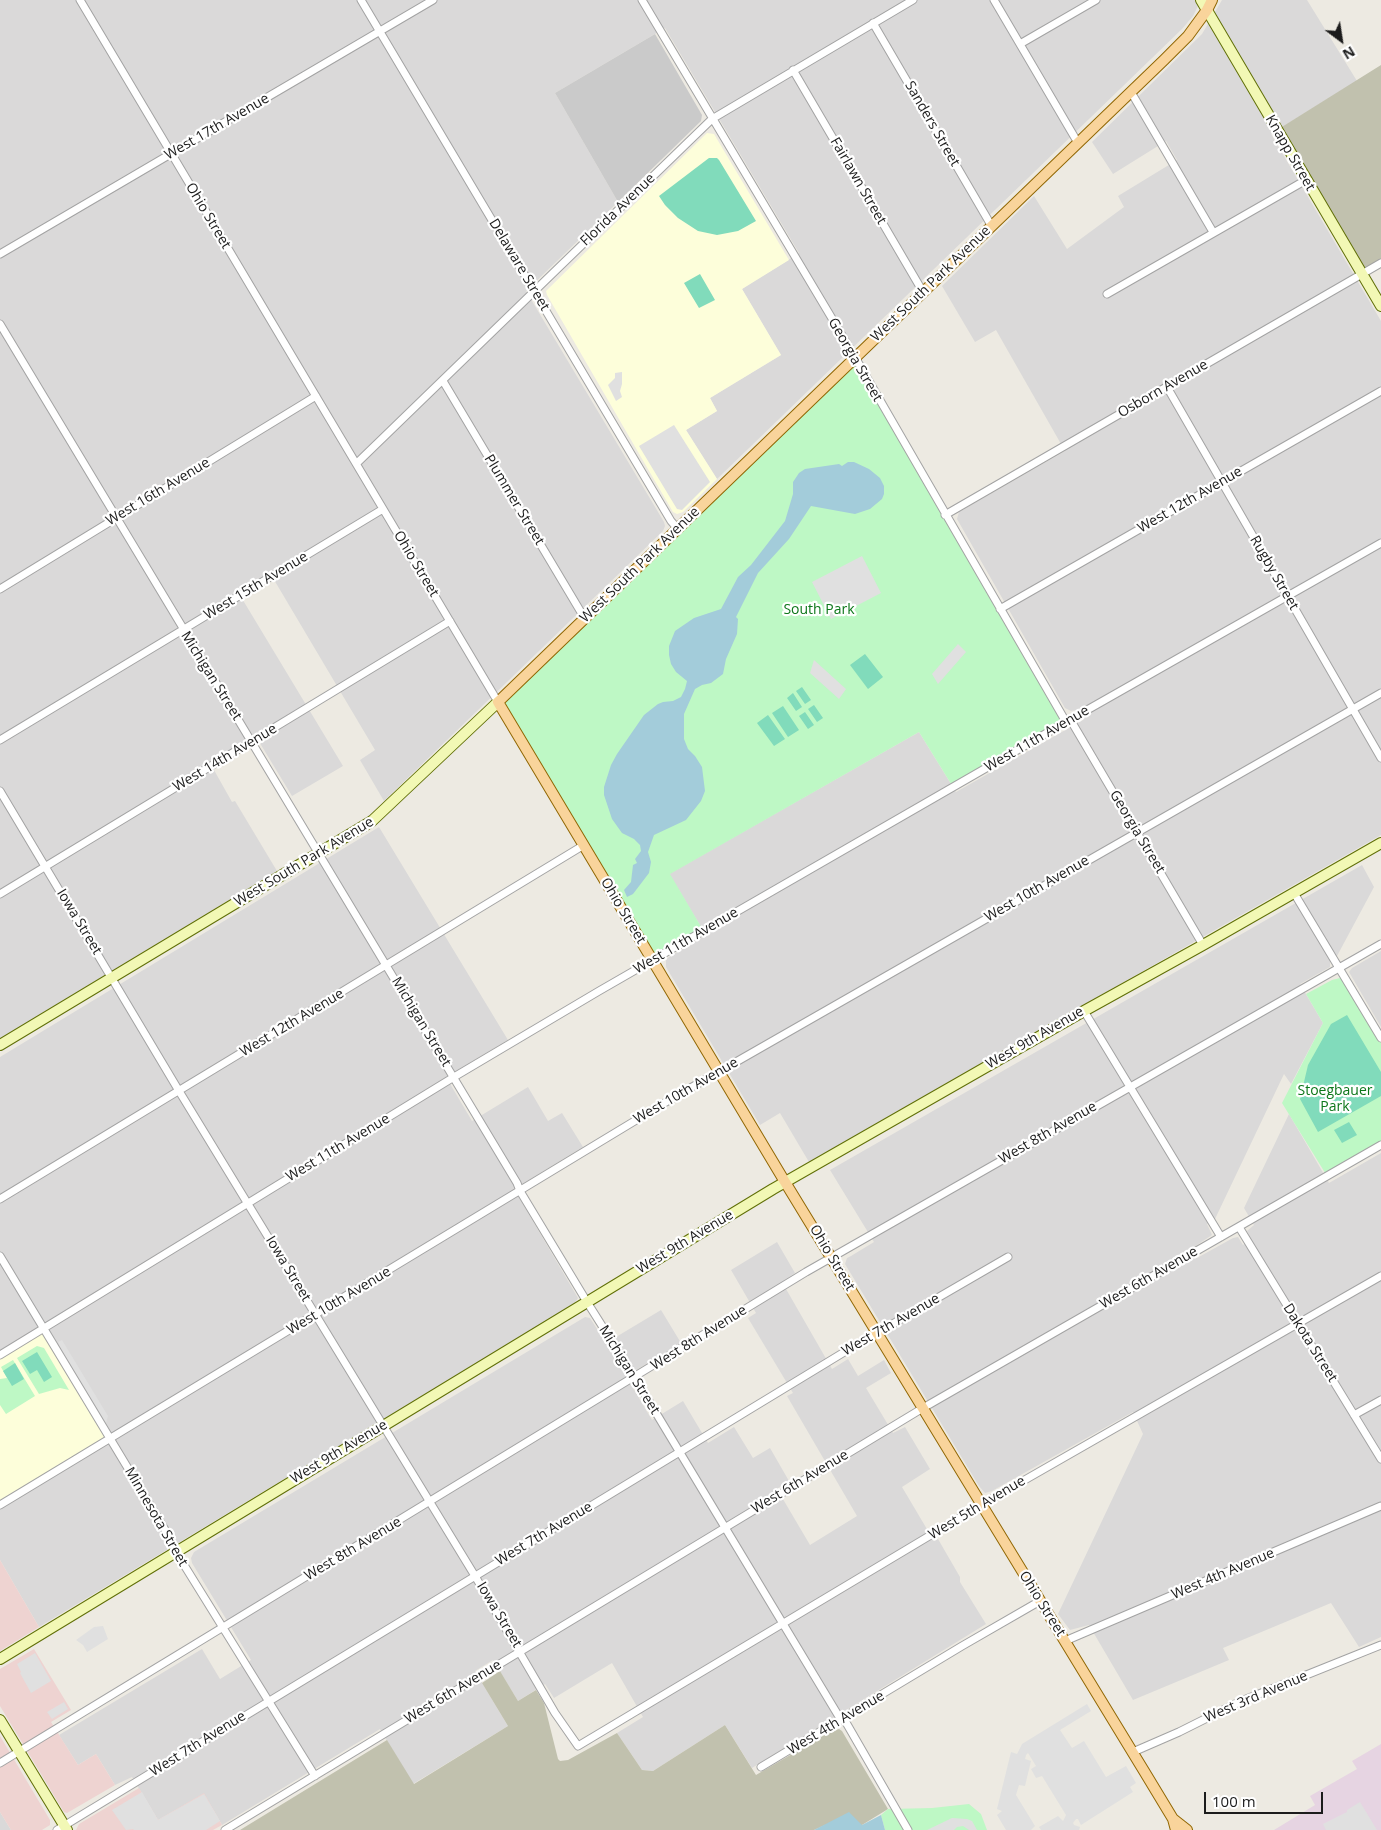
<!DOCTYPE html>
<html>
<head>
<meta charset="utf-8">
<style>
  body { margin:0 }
  #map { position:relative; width:1381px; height:1830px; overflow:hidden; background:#edeae2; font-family:"Open Sans",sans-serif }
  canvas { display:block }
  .north { position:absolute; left:1316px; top:15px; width:50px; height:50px; -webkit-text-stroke:4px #fff; paint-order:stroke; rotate:149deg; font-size:14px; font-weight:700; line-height:20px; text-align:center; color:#1c1c1c }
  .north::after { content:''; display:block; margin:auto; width:18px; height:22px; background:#1c1c1c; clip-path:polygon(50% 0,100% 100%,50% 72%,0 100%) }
  .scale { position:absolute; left:1204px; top:1792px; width:119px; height:22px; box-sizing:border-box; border:2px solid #1c1c1c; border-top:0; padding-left:6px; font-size:15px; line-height:18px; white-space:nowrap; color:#1c1c1c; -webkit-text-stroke:4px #fff; paint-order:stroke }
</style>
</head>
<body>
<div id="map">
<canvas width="1381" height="1830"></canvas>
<div class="north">N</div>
<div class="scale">100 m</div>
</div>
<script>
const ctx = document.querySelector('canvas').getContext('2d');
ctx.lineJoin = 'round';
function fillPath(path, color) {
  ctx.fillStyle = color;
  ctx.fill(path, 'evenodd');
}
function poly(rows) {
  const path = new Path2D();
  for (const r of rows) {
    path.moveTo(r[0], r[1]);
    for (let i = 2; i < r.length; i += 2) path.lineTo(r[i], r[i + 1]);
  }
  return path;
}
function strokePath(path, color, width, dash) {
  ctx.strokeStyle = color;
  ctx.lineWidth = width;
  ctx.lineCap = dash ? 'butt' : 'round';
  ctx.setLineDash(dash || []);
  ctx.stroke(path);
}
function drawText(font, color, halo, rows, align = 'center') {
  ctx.font = font + ' "Open Sans",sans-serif';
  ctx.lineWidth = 4.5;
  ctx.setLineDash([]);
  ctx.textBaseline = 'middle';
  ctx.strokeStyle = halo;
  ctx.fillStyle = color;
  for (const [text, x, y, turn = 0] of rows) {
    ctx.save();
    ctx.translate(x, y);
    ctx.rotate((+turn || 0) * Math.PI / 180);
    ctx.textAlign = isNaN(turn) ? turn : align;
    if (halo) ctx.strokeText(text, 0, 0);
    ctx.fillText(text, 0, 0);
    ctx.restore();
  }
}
fillPath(poly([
  [0,0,1201,0,1193,16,1182,29,717,479,686,430,717,411,710,398,781,355,742,289,799,253,665,28,555,93,618,202,526,291,664,522,665,526,663,531,384,801,360,760,375,750,270,573,238,592,343,766,292,796,255,735,210,763,232,802,235,801,277,871,0,1039],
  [1222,0,1307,0,1357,81,1271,134,1381,321,1381,835,809,1162,780,1113,760,1125,666,967,666,960,669,957,706,935,669,874,919,732,956,792,1083,720,1077,710,1071,711,1065,708,957,519,959,512,1065,451,996,330,975,342,942,286,1034,196,1067,249,1124,207,1118,196,1177,160,1166,141,1113,174,1092,142,1202,34],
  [379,827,508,1040,446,1077,472,1121,528,1087,548,1121,562,1113,583,1147,514,1189,578,1298,574,1304,39,1627,0,1560,0,1057],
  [1362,865,1374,887,1337,956,1330,961,1330,967,1300,984,1323,1023,1291,1084,1284,1074,1215,1219,1207,1224,1212,1235,1191,1249,1197,1258,1233,1238,1238,1237,1243,1245,1251,1240,1247,1231,1254,1225,1244,1208,1289,1114,1329,1183,1381,1153,1381,1637,1359,1647,1331,1603,1223,1648,1229,1660,1133,1700,1089,1625,1070,1630,1058,1614,1143,1434,1133,1412,992,1491,985,1493,979,1486,845,1264,847,1258,851,1256,874,1242,830,1170],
  [1381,951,1381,1027,1349,972,1352,968],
  [777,1242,795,1273,782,1282,832,1369,848,1359,858,1376,884,1360,891,1373,866,1388,893,1433,905,1427,930,1469,902,1487,934,1541,938,1539,960,1577,960,1582,986,1624,752,1768,725,1725,653,1771,642,1770,617,1733,643,1717,612,1663,554,1698,545,1684,518,1701,493,1660,475,1671,508,1726,413,1784,380,1729,222,1825,204,1794,158,1820,132,1777,115,1785,96,1754,78,1765,59,1735,202,1649,220,1679,251,1660,192,1563,191,1558,194,1552,585,1317,590,1318,606,1343,661,1310,681,1343,626,1376,652,1420,683,1401,708,1443,734,1427,753,1458,770,1448,789,1481,777,1489,810,1545,857,1516,787,1396,793,1393,748,1318,756,1313,731,1270],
  [0,1812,11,1830,0,1830]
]), '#dad9d9');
fillPath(poly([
  [0,1560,39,1627,0,1651],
  [34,1649,71,1710,51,1722,78,1765,96,1754,115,1785,67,1813,64,1812,0,1706,0,1669],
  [0,1736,50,1820,50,1825,42,1830,11,1830,0,1812],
  [139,1788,158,1820,204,1793,222,1825,213,1830,76,1830,79,1824]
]), '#eed3d1');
fillPath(poly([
  [1381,1744,1381,1830,1274,1830,1315,1805,1310,1796,1357,1769,1352,1761]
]), '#e6d4e2');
fillPath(poly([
  [707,133,714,134,789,260,742,289,781,355,710,398,717,411,686,430,717,479,683,512,677,514,673,512,645,464,547,295,546,291],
  [43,1329,110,1439,0,1505,0,1355]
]), '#fdfeda');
fillPath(poly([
  [655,34,702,115,701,121,618,202,555,93]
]), '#cacaca');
fillPath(poly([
  [1381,65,1381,263,1362,274,1277,130],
  [500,1671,518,1701,536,1690,544,1703,558,1759,560,1761,568,1760,617,1733,642,1770,653,1771,725,1725,756,1775,828,1733,839,1729,842,1731,888,1809,862,1825,825,1825,814,1830,240,1830,387,1740,414,1784,508,1726,482,1683]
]), '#c1c1ae');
fillPath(poly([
  [855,357,1065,722,953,787,919,732,670,874,703,930,652,960,498,702],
  [1344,977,1381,1038,1381,1145,1327,1176,1282,1103,1323,1023,1306,994,1332,980],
  [37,1346,44,1348,69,1390,60,1388,39,1394,17,1358],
  [13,1360,35,1396,6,1414,0,1405,0,1379,7,1378,1,1367],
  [969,1804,981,1814,987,1830,885,1830,881,1815,888,1809,932,1808]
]), '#bef8c5');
fillPath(poly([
  [709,158,717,158,719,160,756,221,738,231,717,235,698,231,678,218,665,205,659,196],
  [700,274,715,300,699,308,684,283],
  [865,654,883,677,868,689,850,665],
  [802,687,811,700,805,704,796,691],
  [793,693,802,707,796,711,787,698],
  [814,705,823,718,817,722,808,709],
  [783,706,799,730,788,737,772,713],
  [805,712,814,725,808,729,799,716],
  [768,715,785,739,774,746,757,723],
  [1347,1015,1381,1072,1381,1096,1318,1132,1300,1099,1308,1065,1331,1024],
  [1349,1122,1357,1135,1342,1143,1334,1130],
  [37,1352,52,1377,44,1382,37,1370,30,1374,22,1361],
  [15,1363,24,1379,12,1386,3,1371]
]), '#81dbbb');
fillPath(poly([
  [622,372,622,384,620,391,622,397,616,401,608,385,615,378,615,373],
  [674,425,710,482,682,510,677,509,639,446],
  [862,556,881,593,831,619,812,582],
  [958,644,966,652,938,684,932,674],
  [814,660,846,689,839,699,810,673],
  [62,1340,108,1416,106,1423,61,1349,58,1342],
  [103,1626,108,1639,87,1652,83,1645,76,1640,94,1627],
  [35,1653,51,1681,31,1693,20,1673,21,1672,17,1664],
  [64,1702,68,1709,52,1719,47,1712],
  [1087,1704,1091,1711,1060,1730,1072,1748,1084,1741,1106,1777,1126,1766,1136,1783,1130,1787,1133,1792,1081,1825,1078,1819,1076,1819,1073,1823,1074,1825,1080,1827,1079,1830,1041,1830,1039,1827,1058,1816,1063,1821,1066,1815,1042,1776,1036,1778,1031,1769,1036,1766,1028,1753,1026,1755,1025,1759,1031,1761,1025,1786,1019,1785,1016,1795,1035,1826,1031,1830,1006,1830,997,1815,1002,1811,997,1809,1011,1752,1017,1754,1022,1744],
  [142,1792,158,1820,204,1794,220,1821,206,1830,134,1830,133,1829,126,1830,112,1810],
  [1360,1802,1377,1830,1326,1830,1323,1824,1347,1812,1347,1810],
  [952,1818,967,1819,972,1821,977,1830,969,1830,963,1826,957,1827,954,1830,927,1830]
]), '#e0e0e0');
fillPath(poly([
  [848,462,854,462,869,469,880,478,884,486,884,494,882,499,870,509,855,514,811,506,789,539,758,573,736,617,738,619,737,634,726,659,723,674,711,683,702,685,695,689,684,714,684,739,688,749,695,756,702,767,705,791,701,801,686,820,654,835,648,852,651,862,649,873,633,894,627,897,624,890,631,882,633,865,637,863,635,859,641,851,640,845,634,839,622,833,612,819,604,795,604,787,611,765,617,754,644,715,658,704,663,702,673,701,681,697,685,689,687,681,676,672,671,664,669,655,669,646,675,631,694,618,721,609,738,577,751,565,785,521,793,494,793,482,799,473,805,469,839,464,842,466],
  [849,1812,862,1825,881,1815,885,1830,814,1830]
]), '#a3ccda');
const street = poly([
  [80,0,498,702],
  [361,0,671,521,678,529],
  [642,0,855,357,1066,722],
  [994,0,1078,143],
  [873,23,991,225],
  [1020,44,1096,0],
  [793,70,923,292],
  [1131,92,1213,232],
  [0,254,433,0],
  [1107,294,1306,180],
  [0,324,517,1183,520,1191,587,1302,635,1378,841,1720],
  [443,381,585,619],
  [1167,387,1381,758],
  [357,463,712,119,913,0],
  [945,515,1381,263],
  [0,589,316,396],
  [1000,609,1381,391],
  [1070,719,1203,945],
  [0,740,383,509],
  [0,791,179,1091,475,1576,555,1713,578,1746,981,1505,1381,1276],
  [1294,893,1381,1038],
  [0,894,450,621],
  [1084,1011,1221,1237],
  [0,1199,584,845],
  [1239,1227,1381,1459],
  [0,1256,167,1533,176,1552,315,1776],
  [0,1355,454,1077,599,991,1066,722,1381,543],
  [1354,1415,1381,1400],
  [0,1505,666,1102,1381,693],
  [1065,1641,1381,1506],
  [844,1719,908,1830],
  [1133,1752,1179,1732,1239,1702,1381,1645],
  [0,1763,806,1272,1381,944],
  [761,1767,962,1646,1040,1601],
  [57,1830,846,1351,1008,1257],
  [225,1830,923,1408,1381,1145]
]);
const secondary = poly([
  [1201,0,1381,306],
  [0,1045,372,821,498,702],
  [0,1659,773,1189,1084,1011,1203,945,1381,843],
  [0,1720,67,1830]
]);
const primary = poly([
  [1173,1819,1187,1830],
  [1176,1830,1173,1819,1144,1771,785,1182,498,702,1164,60,1188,36,1207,10,1212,0]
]);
strokePath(street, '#a3a3a3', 9);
strokePath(secondary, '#606f07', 12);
strokePath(primary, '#916703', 12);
strokePath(street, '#fff', 7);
strokePath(secondary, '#f2f8b5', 10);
strokePath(primary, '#f9d49b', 10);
drawText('14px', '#1c1c1c', '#fff', [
  ["Sanders Street",932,124,60],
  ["West 17th Avenue",217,127,-30],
  ["Knapp Street",1290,153,60],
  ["Fairlawn Street",858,181,60],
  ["Florida Avenue",618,210,-44],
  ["Ohio Street",208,216,59],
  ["Delaware Street",519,265,59],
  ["West South Park Avenue",931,284,-44],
  ["Georgia Street",855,360,60],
  ["Osborn Avenue",1163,389,-30],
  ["West 16th Avenue",158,492,-31],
  ["Plummer Street",514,500,59],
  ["West 12th Avenue",1190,500,-30],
  ["Ohio Street",416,564,59],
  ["West South Park Avenue",640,565,-44],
  ["Rugby Street",1274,573,60],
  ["West 15th Avenue",256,586,-31],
  ["Michigan Street",211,676,58],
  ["West 11th Avenue",1037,739,-30],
  ["West 14th Avenue",225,758,-31],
  ["Georgia Street",1137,832,59],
  ["West South Park Avenue",304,862,-31],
  ["West 10th Avenue",1037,889,-30],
  ["Ohio Street",623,911,59],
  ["Iowa Street",79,922,59],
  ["West 11th Avenue",686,941,-30],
  ["Michigan Street",421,1022,59],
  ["West 12th Avenue",292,1023,-31],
  ["West 9th Avenue",1035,1038,-30],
  ["West 10th Avenue",686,1091,-30],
  ["West 8th Avenue",1048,1133,-30],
  ["West 11th Avenue",338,1148,-31],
  ["West 9th Avenue",685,1242,-31],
  ["Ohio Street",832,1258,59],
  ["Iowa Street",288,1269,59],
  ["West 6th Avenue",1149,1278,-30],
  ["West 10th Avenue",339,1301,-31],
  ["West 7th Avenue",891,1325,-30],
  ["West 8th Avenue",699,1338,-32],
  ["Dakota Street",1310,1343,58],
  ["Michigan Street",629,1370,58],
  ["West 9th Avenue",339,1452,-31],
  ["West 6th Avenue",800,1482,-31],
  ["West 5th Avenue",977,1508,-31],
  ["Minnesota Street",156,1517,60],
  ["West 7th Avenue",544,1534,-31],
  ["West 8th Avenue",353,1549,-31],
  ["West 4th Avenue",1223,1574,-23],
  ["Ohio Street",1042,1604,58],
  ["Iowa Street",499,1615,59],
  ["West 6th Avenue",453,1692,-31],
  ["West 3rd Avenue",1256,1697,-23],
  ["West 4th Avenue",836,1723,-31],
  ["West 7th Avenue",198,1744,-32]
]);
drawText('14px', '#0d771a', '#fff', [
  ["South Park",819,610],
  ["Stoegbauer",1335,1091],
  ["Park",1335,1107]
]);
</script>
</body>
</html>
